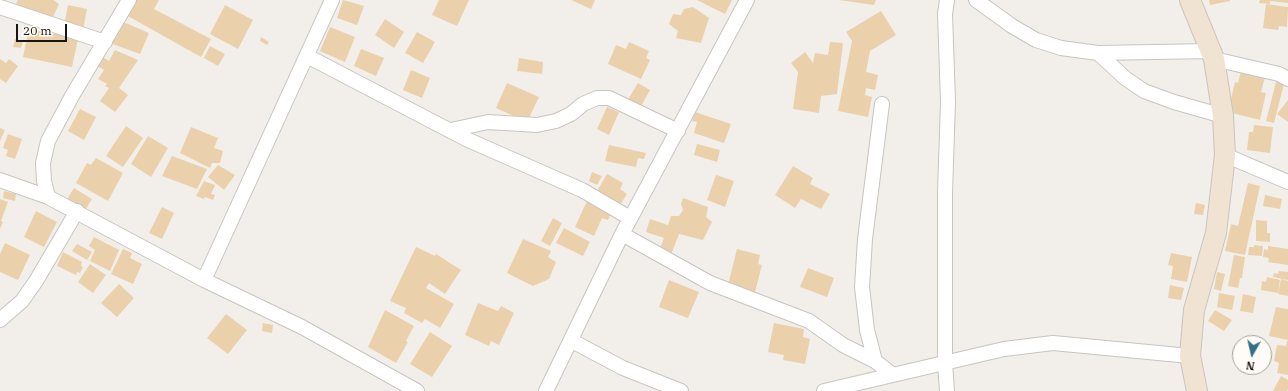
<!DOCTYPE html>
<html>
<head>
<meta charset="utf-8">
<style>
  body { margin:0 }
  #map { position:relative; width:1288px; height:391px; overflow:hidden; background:#f2eeea; font-family:"IBM Plex Serif",serif }
  canvas { display:block }
  .north { position:absolute; left:1232px; top:335px; width:40px; height:40px; box-sizing:border-box; background:#fffcf7; border:1px solid #a2a09c; border-radius:50%; rotate:188deg; font-size:11px; font-weight:700; line-height:16px; text-align:center; color:#161513 }
  .north::after { content:''; display:block; margin:auto; width:14px; height:18px; background:#346f87; clip-path:polygon(50% 0,100% 100%,50% 72%,0 100%) }
  .scale { position:absolute; left:16px; top:24px; width:51px; height:18px; box-sizing:border-box; border:2px solid #161513; border-top:0; padding-left:5px; font-size:12px; line-height:14px; white-space:nowrap; color:#161513; -webkit-text-stroke:3px #fffcf7; paint-order:stroke }
</style>
</head>
<body>
<div id="map">
<canvas width="1288" height="391"></canvas>
<div class="north">N</div>
<div class="scale">20 m</div>
</div>
<script>
const ctx = document.querySelector('canvas').getContext('2d');
ctx.lineJoin = 'round';
function fillPath(path, color) {
  ctx.fillStyle = color;
  ctx.fill(path, 'evenodd');
}
function poly(rows) {
  const path = new Path2D();
  for (const r of rows) {
    path.moveTo(r[0], r[1]);
    for (let i = 2; i < r.length; i += 2) path.lineTo(r[i], r[i + 1]);
  }
  return path;
}
function strokePath(path, color, width, dash) {
  ctx.strokeStyle = color;
  ctx.lineWidth = width;
  ctx.lineCap = dash ? 'butt' : 'round';
  ctx.setLineDash(dash || []);
  ctx.stroke(path);
}
fillPath(poly([
  [18,0,53,0,59,4,51,21,16,4],
  [133,0,159,0,154,9,211,39,201,57,126,15],
  [343,0,364,6,357,25,337,18],
  [439,0,469,0,457,26,432,15],
  [571,0,595,0,591,9],
  [697,0,732,0,725,14],
  [839,0,876,0,874,5],
  [1209,0,1230,0,1230,1,1210,5],
  [1260,0,1288,0,1288,3,1270,1,1270,4,1259,3],
  [1266,4,1288,7,1287,27,1279,26,1278,30,1263,28],
  [68,5,87,9,83,30,64,26],
  [225,5,253,20,238,49,210,34],
  [693,7,709,18,701,43,676,38,678,31,669,24,673,14,681,15,684,9],
  [881,11,896,35,870,51,866,72,878,75,875,90,866,88,865,95,872,97,868,117,838,111,852,41,846,32],
  [385,19,404,32,394,48,375,35],
  [121,21,149,33,140,54,110,43],
  [330,27,355,37,345,62,320,51],
  [29,28,78,39,72,67,23,57],
  [417,32,435,42,423,63,405,53],
  [261,37,269,42,267,45,260,41],
  [15,39,23,41,21,48,13,47],
  [629,42,649,51,646,58,650,60,641,79,608,64,616,45,626,49],
  [830,42,843,43,837,94,821,96,819,113,793,109,798,72,791,63,805,52,813,63,815,53,828,55],
  [210,46,225,54,218,66,204,58],
  [361,49,384,58,376,76,354,66],
  [115,50,138,60,119,88,128,95,115,112,100,101,109,88,105,86,107,84,98,79,104,70,96,65,101,56,109,61],
  [519,58,543,62,542,74,517,71],
  [0,59,6,63,9,59,18,66,6,83,0,79],
  [411,70,430,78,422,98,403,90],
  [1241,71,1265,77,1261,92,1266,93,1260,120,1228,112,1235,82,1238,83],
  [1276,82,1284,84,1274,123,1266,121],
  [507,83,539,97,527,122,496,108],
  [638,83,650,90,640,108,627,101],
  [1288,100,1288,122,1277,114],
  [607,107,619,112,609,135,597,129],
  [80,109,96,117,84,140,68,131],
  [695,112,731,124,724,143,694,133,697,122,692,121],
  [1254,125,1273,127,1270,153,1247,150,1249,132,1253,132],
  [126,126,143,138,123,167,106,156],
  [191,127,218,138,214,148,223,151,220,163,212,163,210,168,180,153],
  [0,128,5,130,0,141],
  [8,134,22,139,15,159,6,156,8,150,3,148],
  [148,136,168,148,151,177,131,164],
  [697,144,720,150,717,162,694,155],
  [609,145,646,153,644,159,638,158,636,167,605,161],
  [172,156,207,169,197,189,162,176],
  [96,158,123,173,108,201,76,183,87,163,91,165],
  [218,165,235,175,224,190,208,177],
  [793,166,813,178,810,184,830,194,821,209,801,199,795,208,775,195],
  [592,172,602,176,597,185,589,181],
  [607,174,623,183,620,189,627,194,620,205,597,191],
  [716,175,734,181,725,207,707,200],
  [204,181,215,185,211,194,215,195,213,200,205,197,204,199,196,196],
  [1248,183,1260,186,1245,255,1225,251,1231,224,1238,226],
  [74,188,92,199,84,212,66,201],
  [4,191,16,194,15,201,3,198],
  [1265,195,1282,199,1280,209,1263,206],
  [683,198,708,207,706,217,712,222,703,240,679,234,670,257,658,253,664,238,646,232,650,219,668,225,671,216,679,216,683,210,681,204],
  [0,199,8,202,1,221,3,222,0,229],
  [587,201,611,213,608,220,602,218,594,236,575,227],
  [1196,203,1205,205,1203,215,1194,214],
  [162,207,174,213,162,239,149,233],
  [36,211,57,222,44,247,24,237],
  [553,218,562,223,550,246,541,241],
  [1256,220,1267,221,1267,233,1270,233,1270,242,1256,241],
  [564,228,590,242,583,256,556,243],
  [94,237,119,250,110,271,90,261,95,250,89,246],
  [523,239,551,251,548,257,556,262,549,279,533,286,507,273],
  [5,243,30,255,18,280,0,272,0,254],
  [77,244,92,252,87,260,72,251],
  [1254,245,1263,246,1262,256,1248,255,1249,247,1254,247],
  [1268,246,1288,249,1288,265,1268,262,1269,258,1263,257,1264,249,1268,250],
  [416,247,435,256,436,254,461,270,445,294,429,283,426,288,454,304,440,328,425,319,422,323,404,313,406,308,390,301],
  [123,249,132,253,130,258,142,264,133,284,111,274],
  [737,249,760,255,758,264,762,265,755,292,728,285],
  [63,252,82,262,81,266,83,267,80,273,77,272,76,275,57,266],
  [1171,253,1192,257,1187,282,1171,279,1173,266,1168,265],
  [1234,255,1245,257,1242,278,1240,278,1238,288,1228,286],
  [90,264,106,275,93,293,78,282],
  [808,268,834,278,827,297,800,287],
  [1279,271,1288,272,1288,280,1273,277,1274,273,1278,274],
  [1217,272,1225,274,1221,291,1214,289],
  [1267,277,1280,280,1278,293,1261,290,1262,281,1266,282],
  [1281,279,1288,281,1288,296,1278,294],
  [669,280,699,292,688,318,659,307],
  [119,284,134,298,117,317,101,303],
  [1170,285,1184,288,1181,300,1168,298],
  [1219,293,1235,296,1232,310,1217,307],
  [1243,294,1256,297,1253,313,1240,311],
  [478,303,498,311,501,306,514,313,499,345,491,341,489,346,465,335],
  [1276,307,1288,309,1288,340,1269,336],
  [385,310,414,326,406,341,408,342,396,363,368,347],
  [1215,310,1232,320,1224,331,1208,321],
  [226,314,247,330,228,354,207,338],
  [263,323,273,325,272,333,262,331],
  [774,323,804,329,803,337,810,339,805,364,783,360,784,355,768,352],
  [430,332,452,346,432,377,410,364],
  [1287,341,1288,341,1288,375,1277,373,1279,363,1274,361,1277,345,1286,346],
  [1281,376,1288,380,1288,389,1287,391,1273,391]
]), '#ebd1ab');
const street = poly([
  [129,0,72,96,48,141,43,163,44,181,48,197,204,280,302,327,417,391],
  [976,0,1012,26,1036,40,1061,48,1098,53,1212,51],
  [0,7,105,42],
  [1098,53,1125,78,1144,91,1174,102,1223,116],
  [307,56,466,139,582,190,630,218],
  [1214,59,1279,74,1288,79],
  [451,130,488,122,537,125,556,121,571,114,583,104,597,98,609,98,678,131],
  [1225,155,1288,182],
  [0,180,48,197],
  [622,234,710,283,809,321,843,345,875,361,893,375],
  [204,280,332,0],
  [0,320,22,301,36,281,77,211],
  [572,341,623,368,681,391],
  [875,361,867,330,862,287,865,239,882,104],
  [546,391,622,234,747,0],
  [824,391,1004,349,1053,343,1190,356],
  [947,391,945,363,945,193,948,102,945,14,947,0]
]);
const secondary = poly([
  [1190,0,1214,59,1223,116,1225,155,1216,233,1194,310,1190,356,1197,391]
]);
strokePath(street, '#c8c5c1', 16);
strokePath(secondary, '#c8c5c1', 22);
strokePath(street, '#fff', 14);
strokePath(secondary, '#f0e3d1', 20);
</script>
</body>
</html>
